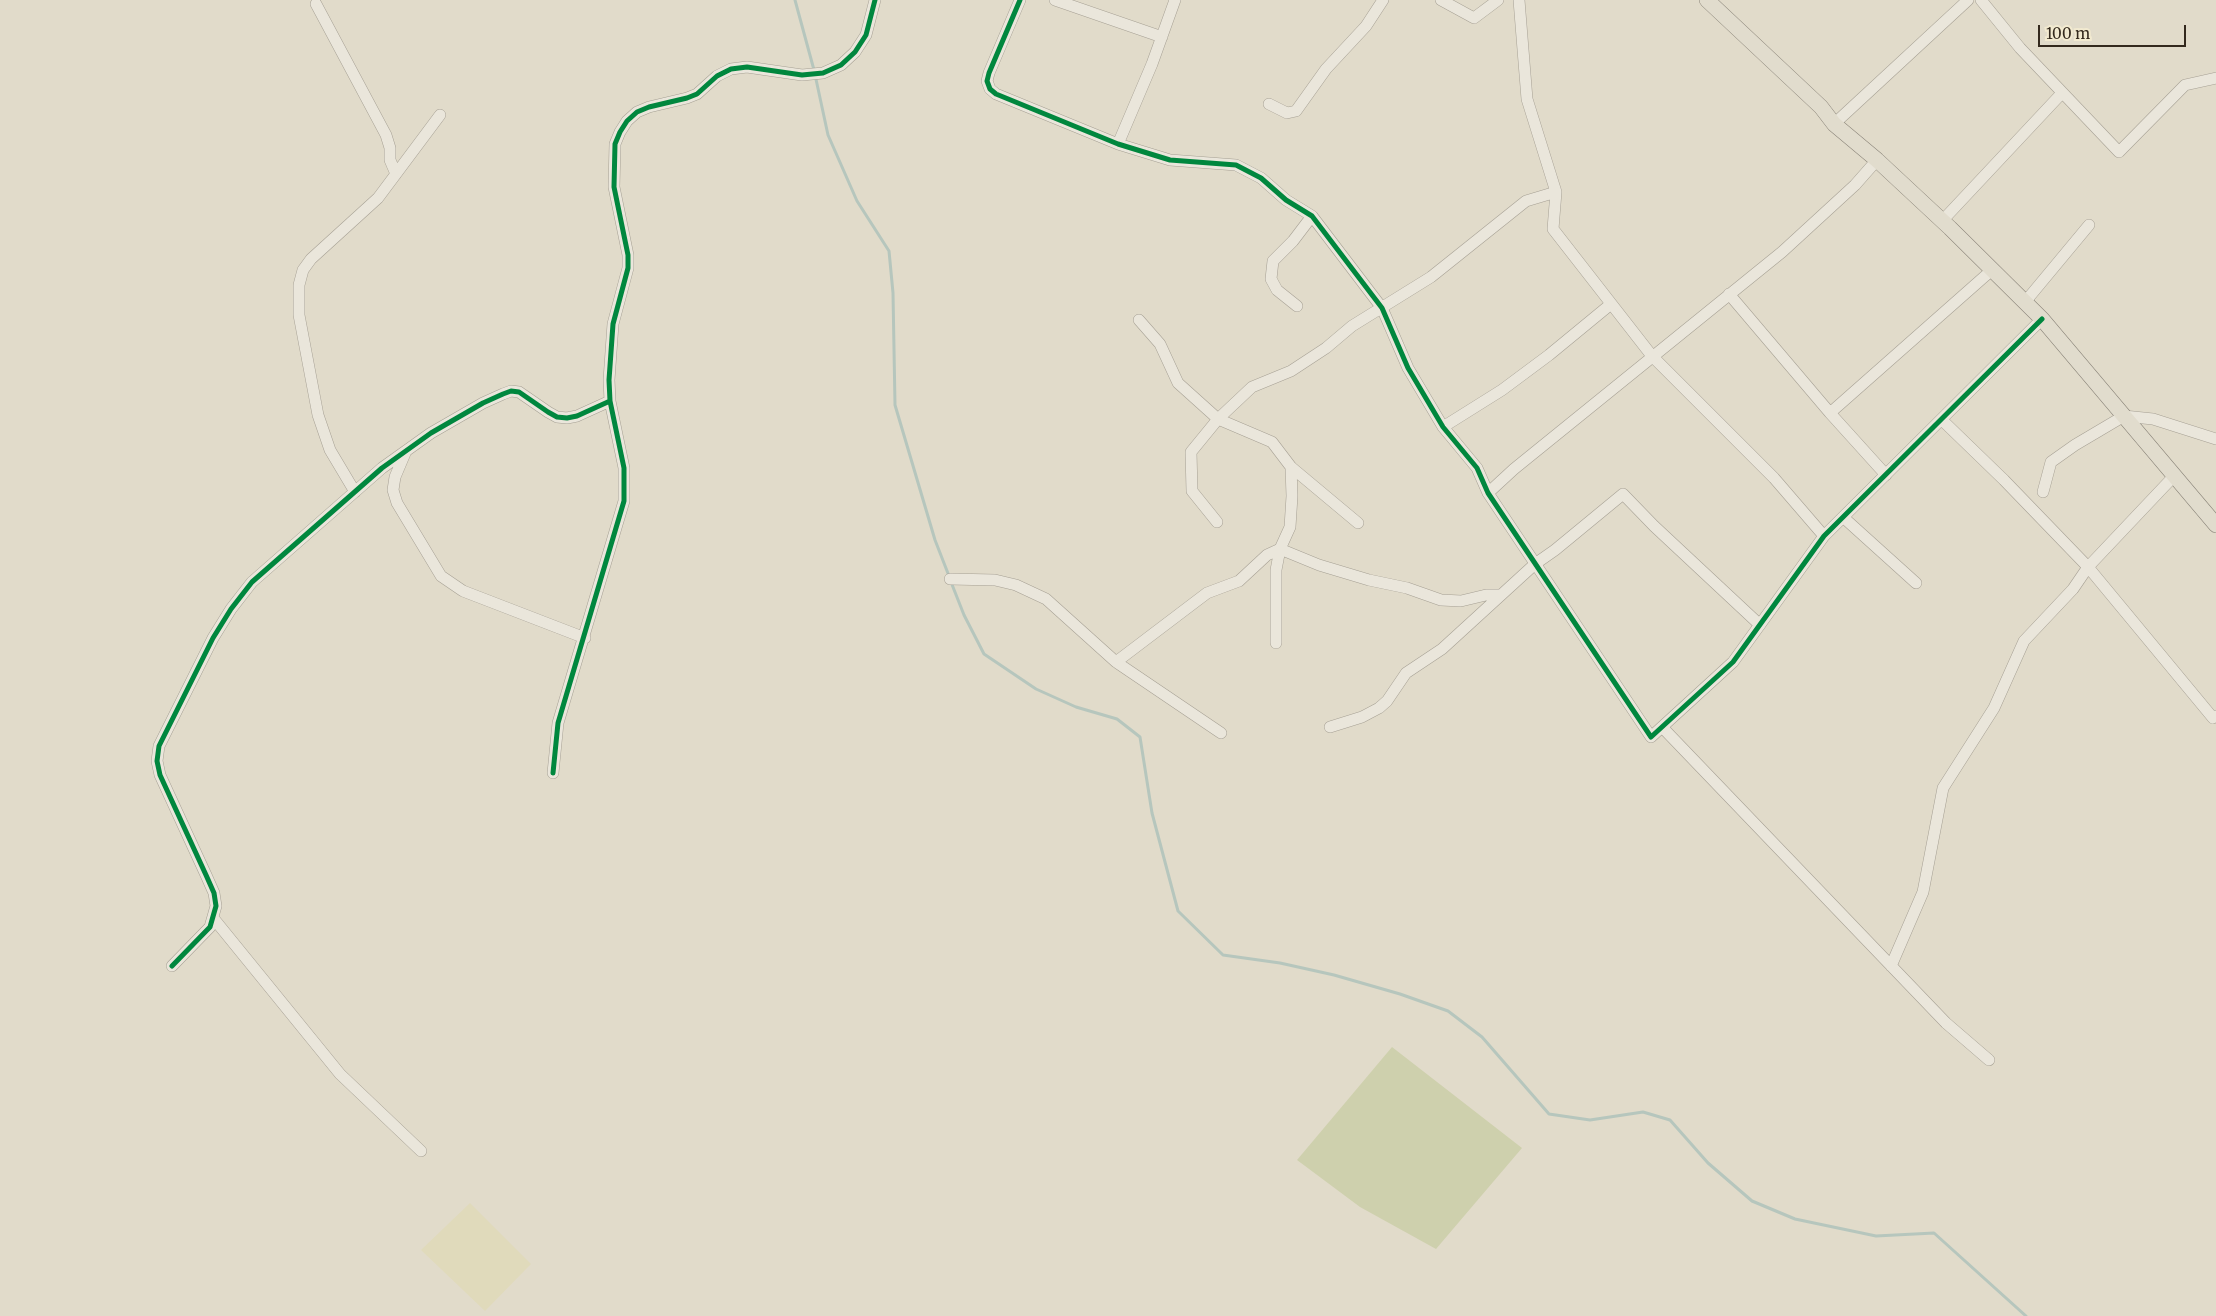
<!DOCTYPE html>
<html>
<head>
<meta charset="utf-8">
<style>
  body { margin:0 }
  #map { position:relative; width:2216px; height:1316px; overflow:hidden; background:#e1dbca; font-family:Merriweather,serif }
  canvas { display:block }
  .scale { position:absolute; left:2038px; top:25px; width:148px; height:22px; box-sizing:border-box; border:2px solid #33291d; border-top:0; padding-left:6px; font-size:15px; line-height:18px; white-space:nowrap; color:#33291d; -webkit-text-stroke:4px #f2ead0; paint-order:stroke }
</style>
</head>
<body>
<div id="map">
<canvas width="2216" height="1316"></canvas>
<div class="scale">100 m</div>
</div>
<script>
const ctx = document.querySelector('canvas').getContext('2d');
ctx.lineJoin = 'round';
function fillPath(path, color) {
  ctx.fillStyle = color;
  ctx.fill(path, 'evenodd');
}
function poly(rows) {
  const path = new Path2D();
  for (const r of rows) {
    path.moveTo(r[0], r[1]);
    for (let i = 2; i < r.length; i += 2) path.lineTo(r[i], r[i + 1]);
  }
  return path;
}
function strokePath(path, color, width, dash) {
  ctx.strokeStyle = color;
  ctx.lineWidth = width;
  ctx.lineCap = dash ? 'butt' : 'round';
  ctx.setLineDash(dash || []);
  ctx.stroke(path);
}
fillPath(poly([
  [470,1203,531,1264,485,1311,421,1250]
]), '#e0dabb');
fillPath(poly([
  [1392,1047,1522,1148,1436,1249,1360,1207,1297,1160]
]), '#ced0ad');
strokePath(poly([
  [795,0,814,70,828,135,857,201,889,251,893,293,895,405,935,540,949,576],
  [951,582,964,615,984,654,1036,689,1076,707,1117,719,1140,737,1152,813,1178,911,1223,955,1280,963,1334,975,1400,994,1448,1011,1482,1037,1549,1114,1590,1120,1643,1112,1670,1120,1708,1163,1752,1201,1795,1219,1876,1236,1934,1233,2026,1316]
]), '#b6c6bd', 3);
const minor = poly([
  [1020,0,989,73,987,81,990,89,996,94,1118,144,1170,160,1236,165,1261,178,1286,200,1312,216,1382,308,1408,368,1443,427,1477,468,1488,493,1651,737,1733,662,1824,536,2042,319],
  [1055,0,1162,37],
  [1441,0,1474,18,1498,0],
  [1519,0,1527,99,1556,192,1553,229,1652,356,1774,478,1824,536],
  [1981,0,2020,48,2119,152,2185,85,2216,78],
  [316,4,386,135,390,148,390,160,396,174],
  [1269,104,1287,113,1296,111,1326,69,1366,26,1383,0],
  [1834,124,1968,0],
  [1118,144,1152,64,1175,0],
  [1942,221,2062,93],
  [1729,294,1830,413,1886,475],
  [2025,302,2089,225],
  [1297,306,1277,290,1271,279,1273,261,1293,241,1312,216],
  [1139,320,1160,344,1178,383,1218,419,1272,442,1291,467,1358,523],
  [1830,413,1993,269],
  [1942,420,2004,480,2088,567,2213,718,2216,716],
  [1443,427,1502,390,1549,355,1611,304],
  [406,451,395,477,393,490,397,503,441,576,463,591,585,638],
  [355,492,330,450,318,415,299,315,299,285,303,270,311,259,378,198,440,115],
  [2043,492,2051,462,2075,445,2124,416,2153,419,2216,439],
  [1488,493,1514,469,1782,252,1855,185,1877,160],
  [1844,518,1916,583],
  [1217,522,1192,491,1191,452,1218,419,1252,387,1291,371,1326,348,1352,326,1431,277,1526,201,1556,192],
  [950,579,995,580,1016,585,1046,599,1116,662,1221,733],
  [1276,643,1276,570,1280,549,1290,527,1292,496,1291,467],
  [1116,662,1207,593,1239,581,1267,555,1280,549,1319,565,1369,580,1407,588,1441,600,1461,601,1486,595,1500,595],
  [1330,727,1362,717,1379,708,1387,701,1406,673,1442,649,1535,564,1555,550,1623,494,1654,526,1760,625],
  [1662,727,1946,1023,1989,1060],
  [553,773,558,723,624,501,624,468,610,401,609,380,613,324,628,268,628,255,614,187,615,144,620,132,627,121,637,112,649,107,687,98,697,94,717,76,731,69,747,67,802,75,823,73,841,65,855,52,866,35,875,0],
  [214,919,340,1074,421,1151],
  [172,966,210,927,216,906,214,893,206,875,160,775,157,761,159,746,213,638,231,609,252,582,382,468,431,433,483,403,503,394,511,391,519,392,548,412,557,417,567,418,577,416,610,401],
  [1891,966,1923,892,1943,788,1994,708,2024,641,2073,589,2088,567,2175,475]
]);
const major = poly([
  [1707,0,1821,107,1834,124,1877,160,1950,228,2042,319,2216,525]
]);
strokePath(minor, '#a6a094', 12);
strokePath(major, '#8b857a', 16);
strokePath(minor, '#eae6db', 11);
strokePath(major, '#e1dccd', 15);
strokePath(poly([
  [1020,0,989,73,987,81,990,89,996,94,1118,144,1170,160,1236,165,1261,178,1286,200,1312,216,1382,308,1408,368,1443,427,1477,468,1488,493,1651,737,1733,662,1824,536,2042,319],
  [553,773,558,723,624,501,624,468,610,401,609,380,613,324,628,268,628,255,614,187,615,144,620,132,627,121,637,112,649,107,687,98,697,94,717,76,731,69,747,67,802,75,823,73,841,65,855,52,866,35,875,0],
  [172,966,210,927,216,906,214,893,206,875,160,775,157,761,159,746,213,638,231,609,252,582,382,468,431,433,483,403,503,394,511,391,519,392,548,412,557,417,567,418,577,416,610,401]
]), '#00873e', 5);
</script>
</body>
</html>
